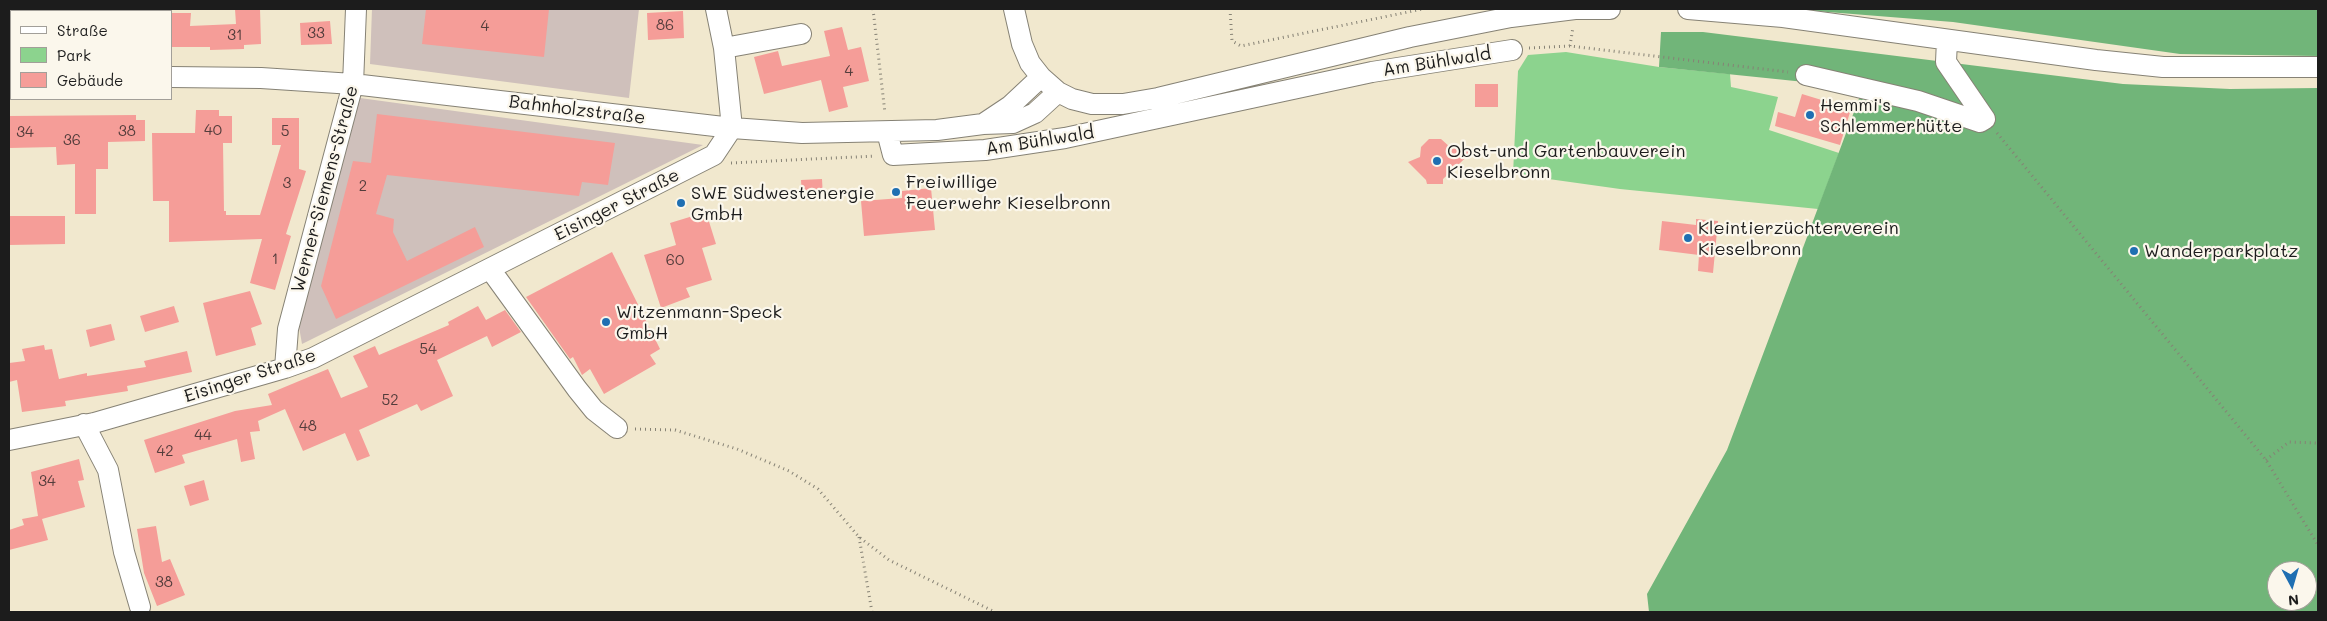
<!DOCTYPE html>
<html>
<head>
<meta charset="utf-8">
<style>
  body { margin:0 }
  #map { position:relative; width:2327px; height:621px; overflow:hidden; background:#f1e8ce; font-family:Mali,sans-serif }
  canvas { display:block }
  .frame { position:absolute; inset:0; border:10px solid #1c1c1c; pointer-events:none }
  .legend { position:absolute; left:10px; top:10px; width:162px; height:90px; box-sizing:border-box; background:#fbf7ec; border:1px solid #a29f99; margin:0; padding:6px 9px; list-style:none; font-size:15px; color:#1c1c1c }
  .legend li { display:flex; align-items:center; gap:10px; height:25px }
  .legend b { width:25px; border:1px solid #a29f99 }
  .north { position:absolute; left:2267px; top:561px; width:50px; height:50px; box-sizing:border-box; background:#fbf7ec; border:1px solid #a29f99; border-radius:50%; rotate:174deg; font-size:14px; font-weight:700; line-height:20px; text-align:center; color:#1c1c1c }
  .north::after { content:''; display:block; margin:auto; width:18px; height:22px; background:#1f6fb2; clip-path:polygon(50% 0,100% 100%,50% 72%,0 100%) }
</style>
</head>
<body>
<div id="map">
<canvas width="2327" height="621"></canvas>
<div class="frame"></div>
<ul class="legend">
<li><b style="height:6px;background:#fff"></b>Straße</li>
<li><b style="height:14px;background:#8cd38e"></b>Park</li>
<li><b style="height:14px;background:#f59d98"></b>Gebäude</li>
</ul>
<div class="north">N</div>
</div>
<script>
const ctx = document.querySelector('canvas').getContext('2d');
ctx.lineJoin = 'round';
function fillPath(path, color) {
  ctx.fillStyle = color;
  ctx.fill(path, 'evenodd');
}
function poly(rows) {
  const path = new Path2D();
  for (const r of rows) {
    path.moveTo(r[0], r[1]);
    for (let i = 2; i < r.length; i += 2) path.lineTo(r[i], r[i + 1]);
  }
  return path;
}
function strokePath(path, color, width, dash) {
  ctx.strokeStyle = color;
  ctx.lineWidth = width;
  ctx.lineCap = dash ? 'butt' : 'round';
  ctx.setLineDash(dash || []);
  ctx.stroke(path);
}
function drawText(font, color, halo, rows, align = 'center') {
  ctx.font = font + ' Mali,sans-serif';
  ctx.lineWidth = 4.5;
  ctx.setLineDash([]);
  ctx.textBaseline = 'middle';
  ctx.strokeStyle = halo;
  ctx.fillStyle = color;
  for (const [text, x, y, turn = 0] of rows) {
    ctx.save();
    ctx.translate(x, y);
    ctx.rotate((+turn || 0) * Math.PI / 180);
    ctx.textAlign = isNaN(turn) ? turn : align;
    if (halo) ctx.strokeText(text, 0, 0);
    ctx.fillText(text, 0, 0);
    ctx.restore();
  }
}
fillPath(poly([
  [372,9,639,9,629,98,370,64],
  [360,98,703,145,302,344,299,327]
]), '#cfc0bb');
fillPath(poly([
  [1566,52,1659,67,1730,74,1731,87,1778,97,1769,130,1839,153,1818,209,1620,189,1513,174,1518,71,1528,55]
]), '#8cd38e');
fillPath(poly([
  [1790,9,2318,9,2318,56,2180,54,1953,22],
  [1661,32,1703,32,2123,84,2230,89,2318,88,2318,612,1649,612,1647,594,1727,450,1863,88,1659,67],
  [2277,571,2307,571,2307,601,2277,601]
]), '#71b579');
fillPath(poly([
  [235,9,260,9,261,44,244,45,244,49,210,50,210,47,171,47,171,13,191,13,190,26,236,24],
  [426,9,549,9,544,57,422,44],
  [683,11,684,38,648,40,647,13],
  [330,21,332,44,301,45,300,23],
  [842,27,848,50,861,47,869,81,843,87,848,107,829,112,821,80,764,94,754,57,778,51,782,66,830,56,824,31],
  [1475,84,1498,84,1498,107,1475,107],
  [1802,94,1851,109,1840,145,1775,126,1778,112,1795,117],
  [196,110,219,110,219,116,232,116,232,143,223,143,224,211,226,211,226,215,260,215,281,145,272,145,272,118,299,118,299,169,306,171,286,234,291,236,275,290,250,283,262,239,169,242,169,201,153,201,152,133,195,133],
  [377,114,615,143,608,185,582,182,579,196,387,175,376,214,394,219,393,232,407,261,475,227,484,247,336,319,321,286,353,161,371,163],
  [136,115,136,120,145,120,145,141,108,142,108,169,96,169,96,214,75,214,75,164,57,165,56,147,9,148,9,116],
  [1429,139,1441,139,1451,148,1476,148,1443,179,1443,184,1427,184,1426,180,1408,162,1420,157,1421,147],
  [822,179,823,198,802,200,801,180],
  [931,188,935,230,864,236,861,201,902,198,902,191],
  [706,212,716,244,702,248,712,280,686,288,690,297,661,308,644,255,676,245,670,223],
  [9,216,65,216,65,244,9,245],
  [1696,219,1718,221,1713,273,1698,271,1699,255,1659,250,1662,221,1696,225],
  [612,252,660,349,650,355,656,364,604,394,590,369,582,375,573,357,570,359,526,297],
  [250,291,262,324,251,328,256,345,216,356,203,303],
  [174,306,179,322,145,332,140,316],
  [478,306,486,320,505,310,521,332,492,347,487,336,437,360,453,396,421,411,417,404,359,430,370,456,357,461,345,433,303,451,285,409,258,421,260,431,250,432,255,459,241,462,237,439,182,455,185,463,155,473,144,440,235,411,272,405,268,394,328,369,341,398,368,387,353,356,375,346,379,355,449,325,448,322],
  [111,324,115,340,90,347,86,330],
  [44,345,45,350,52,349,59,379,87,373,87,376,146,367,144,361,187,351,192,372,127,386,128,391,65,401,66,406,22,412,17,380,9,382,9,363,25,361,22,349],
  [79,459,84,480,78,481,85,507,42,519,48,540,9,550,9,530,24,525,22,519,38,516,31,472],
  [204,480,209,500,190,506,184,486],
  [156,526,162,562,170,559,185,595,157,606,144,573,137,529]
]), '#f59d98');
const minor = poly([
  [1014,9,1022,44,1030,63,1041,77,1058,92,1072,99,1092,104,1123,104,1158,98,1410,37,1511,17,1575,9,1610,9],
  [1688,9,1783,17,2096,60,2163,67,2318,67],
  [724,48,801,34],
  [9,73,11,73],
  [1806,75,1918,101,1980,122,1985,119,1946,62,1947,40],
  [171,77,261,78,353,84,732,128,802,133,937,130,983,124,1013,123,1035,113,1058,92],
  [983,124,1010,106,1041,77],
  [887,132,893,155,985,150,1065,138,1372,72,1512,50],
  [490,269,577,389,594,410,617,428],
  [285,368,288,329,353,84,356,9],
  [84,424,108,470,124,552,140,607],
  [9,440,94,423,285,368,313,358,714,155,732,128,724,48,716,9]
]);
strokePath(minor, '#868275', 22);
strokePath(poly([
  [873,9,885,113],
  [1230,9,1232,41,1241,46,1423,9],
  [1570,46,1573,27],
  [1529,48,1570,46,1788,72],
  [1997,133,2266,460,2318,545],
  [731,163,875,156],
  [635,429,675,430,737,449,789,471,818,489,859,537,889,560,995,612],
  [2266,460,2289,442,2318,443],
  [859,537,872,612]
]), '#868275', 3, [1, 4]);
strokePath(minor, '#fff', 20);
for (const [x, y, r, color] of [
  [1810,115,5,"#1f6fb2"],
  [1437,161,5,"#1f6fb2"],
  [896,192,5,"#1f6fb2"],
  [681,203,5,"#1f6fb2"],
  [1688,238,5,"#1f6fb2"],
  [2134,251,5,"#1f6fb2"],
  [606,322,5,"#1f6fb2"]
]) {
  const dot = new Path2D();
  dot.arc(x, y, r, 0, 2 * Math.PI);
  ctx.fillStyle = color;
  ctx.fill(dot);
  strokePath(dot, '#fbf7ec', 2);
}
drawText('15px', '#523c3b', null, [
  ["86",665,25],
  ["4",485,26],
  ["33",316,33],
  ["31",235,35],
  ["4",849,71],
  ["40",213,130],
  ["38",127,131],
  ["5",285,131],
  ["34",25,132],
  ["36",72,140],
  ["3",287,183],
  ["2",363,186],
  ["1",275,259],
  ["60",675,260],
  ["54",428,349],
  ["52",390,400],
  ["48",308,426],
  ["44",203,435],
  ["42",165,451],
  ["34",47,481],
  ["38",164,582]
]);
drawText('18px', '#1c1c1c', '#fbf7ec', [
  ["Am Bühlwald",1437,62,-9],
  ["Bahnholzstraße",577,110,7],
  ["Am Bühlwald",1040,141,-9],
  ["Werner-Siemens-Straße",325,189,-75],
  ["Eisinger Straße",617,205,-27],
  ["Eisinger Straße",250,376,-18]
]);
drawText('18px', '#1c1c1c', '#fbf7ec', [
  ["Hemmi's",1820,105],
  ["Schlemmerhütte",1820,126],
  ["Obst-und Gartenbauverein",1447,151],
  ["Kieselbronn",1447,172],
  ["Freiwillige",906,182],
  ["Feuerwehr Kieselbronn",906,203],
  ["SWE Südwestenergie",691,193],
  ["GmbH",691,214],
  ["Kleintierzüchterverein",1698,228],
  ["Kieselbronn",1698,249],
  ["Wanderparkplatz",2144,251],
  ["Witzenmann-Speck",616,312],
  ["GmbH",616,333]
], 'left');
</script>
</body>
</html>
